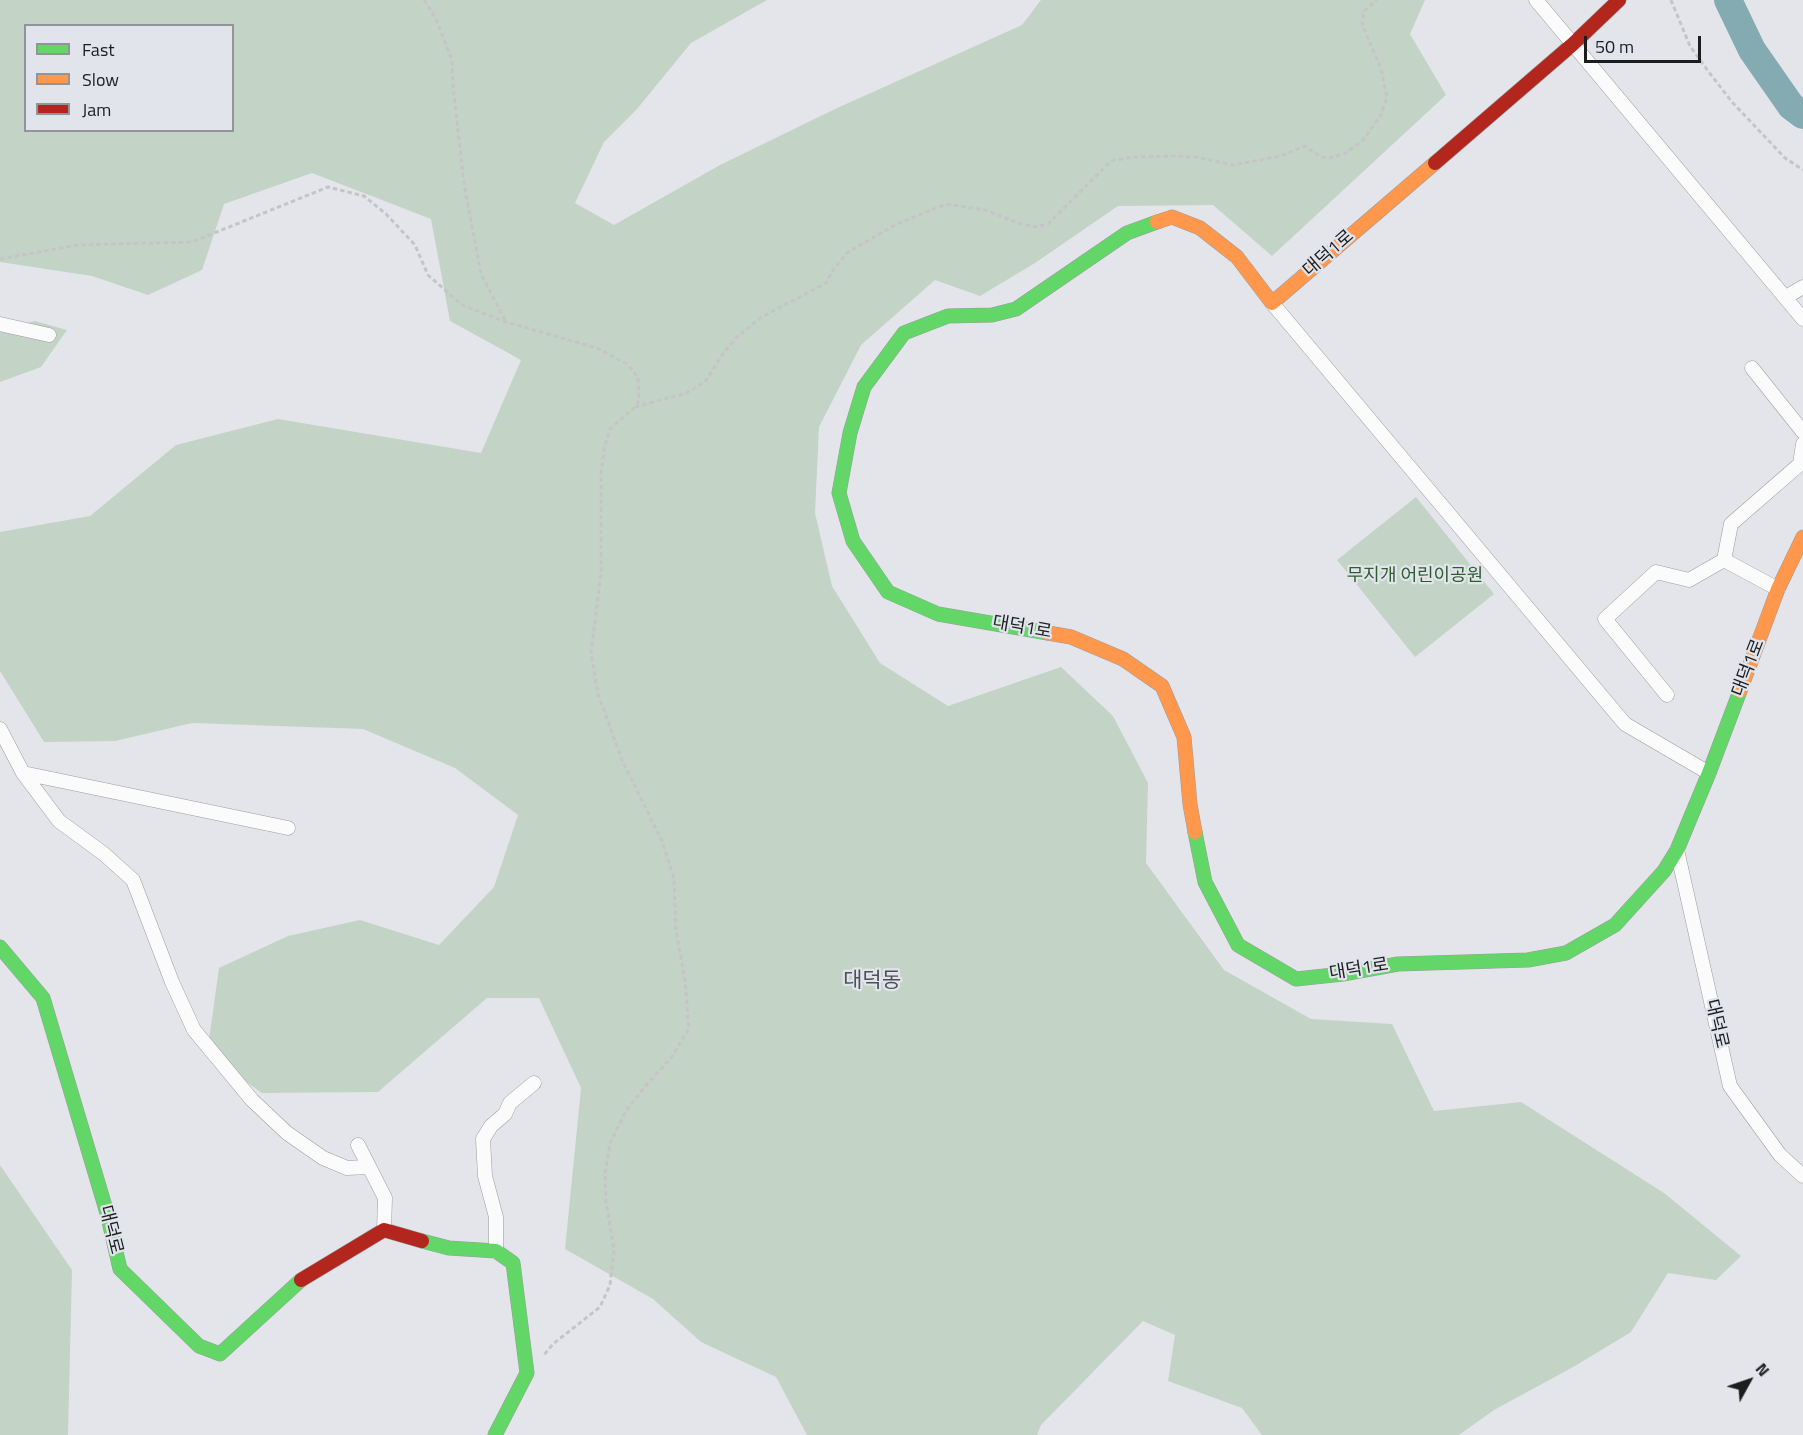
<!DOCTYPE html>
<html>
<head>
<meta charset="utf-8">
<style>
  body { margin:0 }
  #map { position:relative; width:1803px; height:1435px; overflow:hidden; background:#e4e5ea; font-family:"Titillium Web",sans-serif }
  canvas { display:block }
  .legend { position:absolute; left:24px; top:24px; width:210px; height:108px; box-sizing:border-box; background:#e2e4ec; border:2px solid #93949a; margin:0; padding:8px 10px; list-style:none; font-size:18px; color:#1c1d1f }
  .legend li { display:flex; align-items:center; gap:12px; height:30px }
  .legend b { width:30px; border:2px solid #93949a }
  .north { position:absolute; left:1719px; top:1351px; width:60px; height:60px; -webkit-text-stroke:4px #e2e4ec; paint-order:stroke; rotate:50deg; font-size:16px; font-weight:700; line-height:24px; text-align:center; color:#1c1d1f }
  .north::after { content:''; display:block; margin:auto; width:21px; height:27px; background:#1c1d1f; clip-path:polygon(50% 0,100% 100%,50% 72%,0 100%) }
  .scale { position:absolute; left:1584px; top:36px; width:117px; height:27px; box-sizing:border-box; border:3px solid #1c1d1f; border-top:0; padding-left:8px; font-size:18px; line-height:21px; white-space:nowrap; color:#1c1d1f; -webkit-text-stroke:4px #e2e4ec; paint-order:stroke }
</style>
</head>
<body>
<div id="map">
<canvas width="1803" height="1435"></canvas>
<ul class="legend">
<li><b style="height:8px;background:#63d668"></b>Fast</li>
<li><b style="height:8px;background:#ff974d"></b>Slow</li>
<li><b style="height:8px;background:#b3261e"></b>Jam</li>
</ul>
<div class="north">N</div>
<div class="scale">50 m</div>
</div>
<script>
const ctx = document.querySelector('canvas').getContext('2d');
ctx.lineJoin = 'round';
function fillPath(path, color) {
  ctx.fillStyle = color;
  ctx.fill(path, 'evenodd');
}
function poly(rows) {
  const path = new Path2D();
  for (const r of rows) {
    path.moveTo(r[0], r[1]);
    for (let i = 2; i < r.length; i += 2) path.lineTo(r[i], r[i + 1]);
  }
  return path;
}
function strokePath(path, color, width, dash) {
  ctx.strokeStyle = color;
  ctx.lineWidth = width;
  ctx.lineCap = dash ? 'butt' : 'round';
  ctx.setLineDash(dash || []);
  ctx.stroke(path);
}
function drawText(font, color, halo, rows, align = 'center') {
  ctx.font = font + ' "Titillium Web","Noto Sans KR",sans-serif';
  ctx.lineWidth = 4.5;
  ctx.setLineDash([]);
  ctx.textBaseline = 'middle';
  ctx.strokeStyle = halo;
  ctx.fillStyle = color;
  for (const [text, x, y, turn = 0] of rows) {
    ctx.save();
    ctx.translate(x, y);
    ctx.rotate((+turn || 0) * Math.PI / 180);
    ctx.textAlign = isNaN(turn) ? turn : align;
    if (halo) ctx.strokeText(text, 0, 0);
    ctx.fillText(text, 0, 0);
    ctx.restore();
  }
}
fillPath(poly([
  [0,0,767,0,691,43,637,109,604,142,575,203,614,225,720,165,835,109,1022,25,1041,0,1425,0,1410,34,1446,95,1272,256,1213,205,1118,206,1035,263,980,296,935,280,861,345,819,427,815,513,832,586,880,663,948,706,1061,667,1113,716,1148,783,1146,863,1224,970,1311,1019,1392,1024,1434,1111,1521,1102,1664,1193,1741,1256,1716,1280,1668,1273,1631,1332,1575,1366,1494,1410,1459,1435,1262,1435,1242,1408,1168,1381,1175,1335,1143,1321,1041,1425,1037,1435,807,1435,776,1377,701,1342,653,1299,565,1249,581,1088,539,998,487,998,378,1092,262,1093,207,1054,219,968,288,936,360,920,439,945,494,887,518,815,455,768,363,729,192,723,115,741,44,742,0,671,0,532,90,516,176,445,278,419,481,453,521,360,450,321,431,219,312,173,224,204,202,270,148,295,92,276,0,262],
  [26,26,232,26,232,130,26,130],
  [35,321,67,330,41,367,0,382,0,330],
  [1416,497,1494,594,1415,657,1337,560],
  [0,1165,72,1270,68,1435,0,1435]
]), '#c3d4c6');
strokePath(poly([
  [1728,0,1752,50,1791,106,1803,115]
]), '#83abb1', 28);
const street = poly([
  [1536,0,1803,319],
  [1786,297,1803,287],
  [1272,303,1625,724,1709,773],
  [0,324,49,335],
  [1752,368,1803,432],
  [1724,560,1731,524,1800,464,1803,444],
  [1667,695,1605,619,1656,572,1689,580,1724,560,1778,589],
  [0,729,23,773,59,821,104,854,133,880,172,982,194,1030,252,1100,287,1133,323,1158,347,1168,369,1167],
  [23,773,288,828],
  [1677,850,1730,1086,1780,1155,1803,1176],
  [358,1145,385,1198,384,1230],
  [496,1251,496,1217,485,1176,483,1139,491,1126,505,1114,510,1103,534,1083]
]);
const fast = poly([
  [1048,633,938,614,888,592,853,541,839,493,850,433,864,387,904,333,948,316,992,315,1016,309,1127,233,1157,222],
  [1195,832,1205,882,1238,945,1296,979,1343,974,1398,964,1528,960,1566,953,1615,925,1664,871,1677,850,1709,773,1740,691],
  [0,947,43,998,107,1213,120,1269,199,1346,220,1354,301,1280],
  [422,1241,449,1248,496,1251,513,1263,527,1373,495,1435]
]);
const slow = poly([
  [1157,222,1172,217,1200,228,1237,257,1272,303,1435,163],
  [1048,633,1071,637,1123,659,1162,686,1184,737,1190,804,1195,832],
  [1740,691,1778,589,1803,537]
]);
const jam = poly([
  [1435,163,1573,44,1619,0],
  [301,1280,384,1230,422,1241]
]);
strokePath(street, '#9c9da0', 15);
strokePath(fast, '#9c9da0', 15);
strokePath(slow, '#9c9da0', 15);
strokePath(jam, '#9c9da0', 15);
strokePath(poly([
  [424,0,435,17,452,60,453,86,464,184,481,274,505,320],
  [1671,0,1690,46,1708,71,1732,102,1785,158,1803,170],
  [0,259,77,245,192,242,328,187,364,196,386,214,415,245,428,275,462,305,506,322,597,348,627,364,638,377,639,400,635,407,610,429,604,449,601,475,601,573,591,653,598,694,622,760,662,841,674,879,676,931,685,980,689,1029,671,1058,647,1084,626,1111,610,1143,605,1174,606,1202,614,1250,610,1285,600,1307,553,1344,543,1356],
  [635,407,686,393,705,382,724,352,736,338,760,318,826,283,833,270,848,252,897,224,946,204,985,210,1018,223,1036,227,1048,224,1111,161,1133,157,1176,156,1196,157,1233,165,1281,156,1305,146,1321,157,1330,158,1346,153,1363,140,1381,115,1387,97,1381,69,1362,24,1364,11,1377,0]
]), '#c5c5c7', 3, [4.5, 3]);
strokePath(street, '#fbfbfc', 14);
strokePath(fast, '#63d668', 14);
strokePath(slow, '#ff974d', 14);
strokePath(jam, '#b3261e', 14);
drawText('18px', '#1c1d1f', '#e2e4ec', [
  ["대덕1로",1329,254,-41],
  ["대덕1로",1022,628,10],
  ["대덕1로",1749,668,-69],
  ["대덕1로",1359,970,-9],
  ["대덕로",1716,1024,77],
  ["대덕로",110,1230,76]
]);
drawText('18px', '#2e5e30', '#e2e4ec', [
  ["무지개 어린이공원",1415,577]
]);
drawText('21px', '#4f5057', '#e2e4ec', [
  ["대덕동",872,982]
]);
</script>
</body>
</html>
